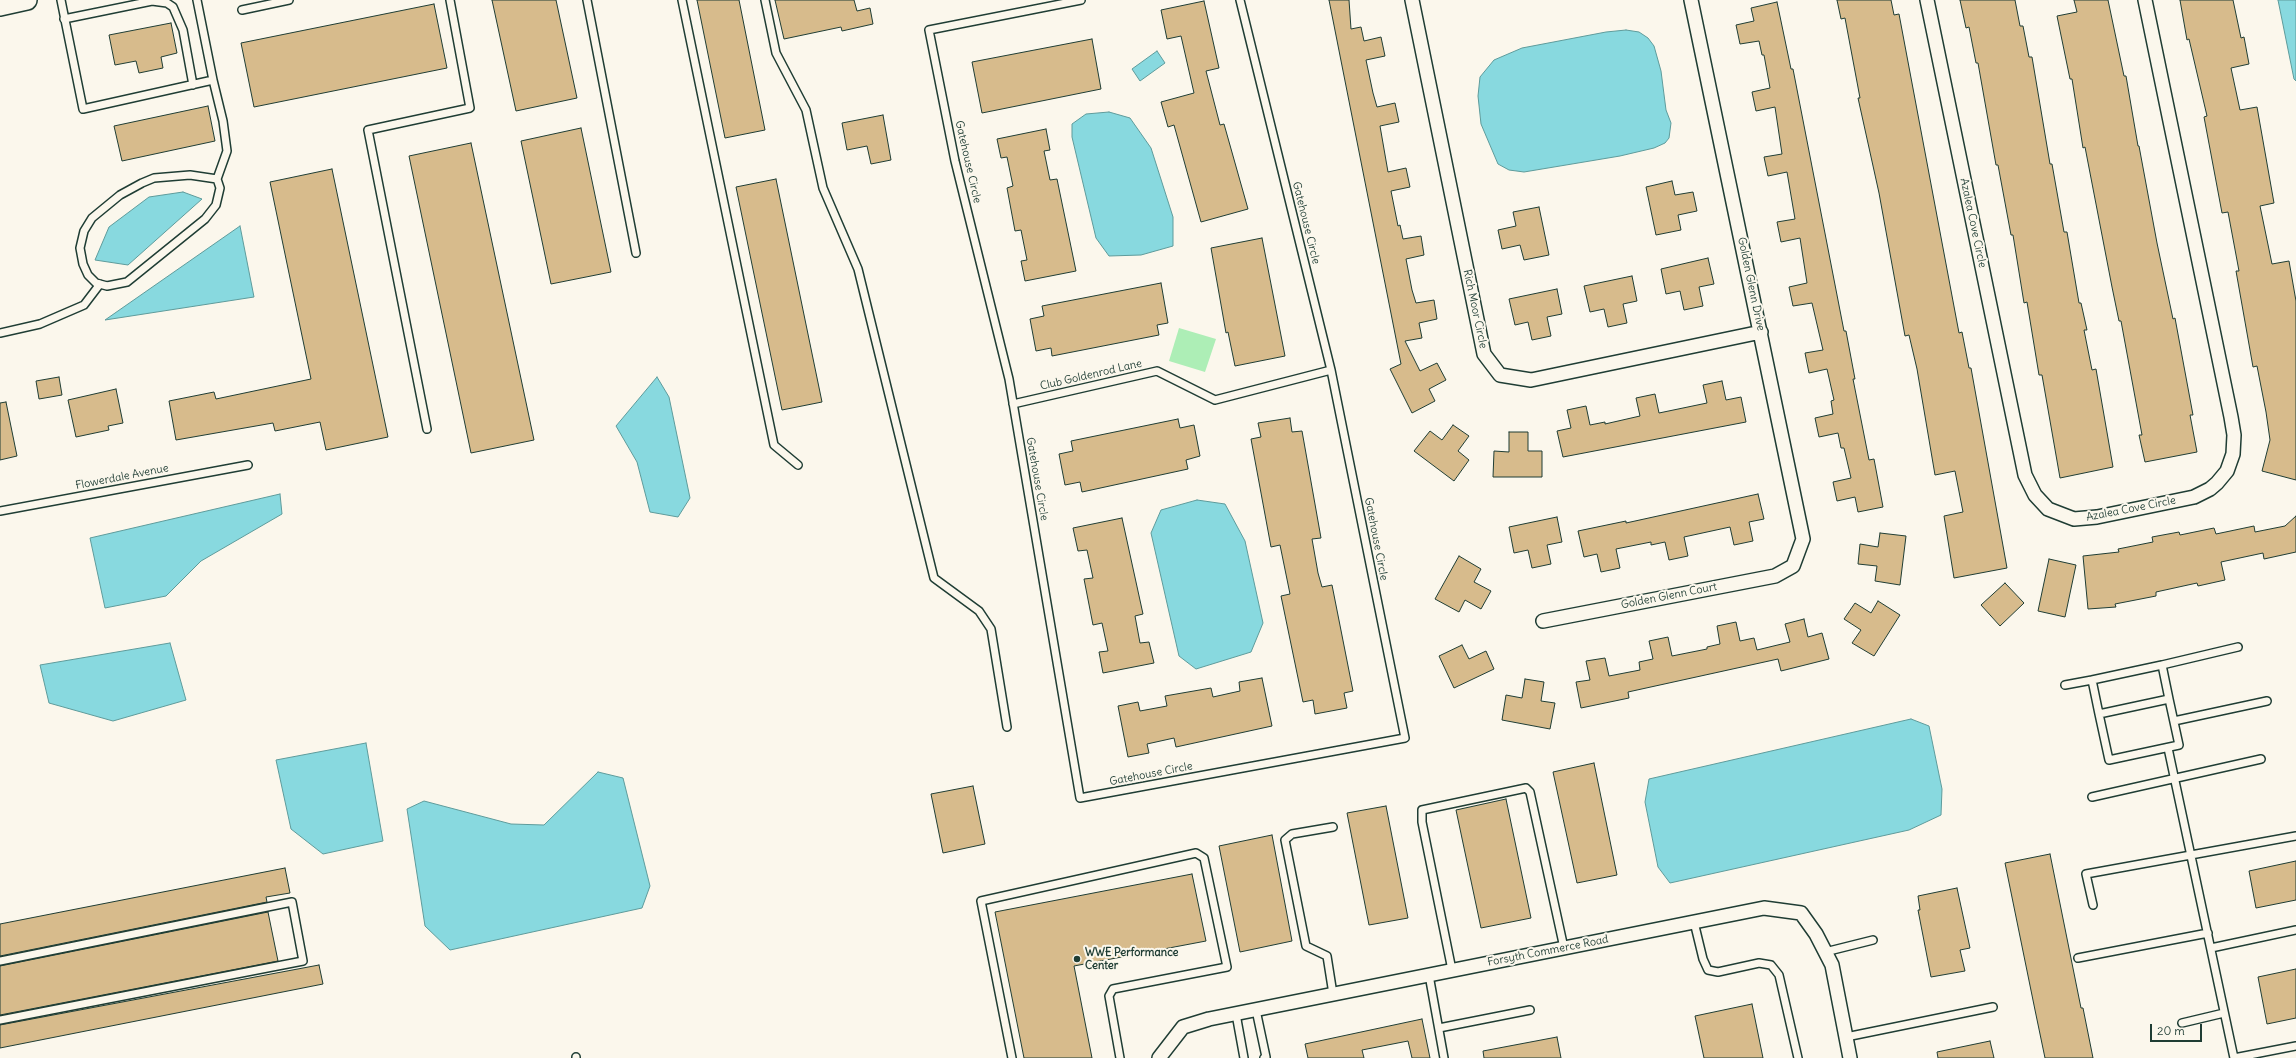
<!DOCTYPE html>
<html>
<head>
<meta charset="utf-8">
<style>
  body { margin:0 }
  #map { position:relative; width:2296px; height:1058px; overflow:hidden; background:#fbf7ec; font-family:Delius,sans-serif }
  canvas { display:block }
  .scale { position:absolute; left:2150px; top:1024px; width:52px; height:18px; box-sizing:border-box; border:2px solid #1f3d34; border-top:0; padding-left:5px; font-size:12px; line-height:14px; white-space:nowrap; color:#1f3d34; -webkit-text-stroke:3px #fbf7ec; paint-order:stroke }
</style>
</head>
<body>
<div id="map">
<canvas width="2296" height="1058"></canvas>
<div class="scale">20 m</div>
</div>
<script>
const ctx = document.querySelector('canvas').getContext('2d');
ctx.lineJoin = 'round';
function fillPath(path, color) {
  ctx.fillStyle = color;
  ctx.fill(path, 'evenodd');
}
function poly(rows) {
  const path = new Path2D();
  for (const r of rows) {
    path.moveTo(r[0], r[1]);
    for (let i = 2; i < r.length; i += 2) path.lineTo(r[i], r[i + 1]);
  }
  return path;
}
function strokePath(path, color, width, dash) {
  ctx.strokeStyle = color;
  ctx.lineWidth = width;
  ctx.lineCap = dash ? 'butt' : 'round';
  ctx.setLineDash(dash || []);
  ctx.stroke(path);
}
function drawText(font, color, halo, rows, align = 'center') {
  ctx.font = font + ' Delius,sans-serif';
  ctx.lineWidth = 4;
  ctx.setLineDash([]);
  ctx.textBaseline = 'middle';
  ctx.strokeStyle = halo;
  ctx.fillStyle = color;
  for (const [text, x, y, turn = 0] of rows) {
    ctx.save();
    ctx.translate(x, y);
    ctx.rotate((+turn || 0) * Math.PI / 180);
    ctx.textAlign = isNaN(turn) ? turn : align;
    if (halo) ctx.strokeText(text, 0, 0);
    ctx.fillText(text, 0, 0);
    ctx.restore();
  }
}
fillPath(poly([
  [1179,328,1216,339,1205,372,1169,361]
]), '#adeeb6');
const water = poly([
  [2278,0,2296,0,2296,81,2294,79,2278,0],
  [1626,30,1639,32,1648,38,1654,46,1661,71,1666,110,1671,123,1669,138,1665,143,1654,148,1620,156,1524,172,1509,170,1498,164,1481,124,1478,96,1480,77,1494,60,1522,48,1606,32,1626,30],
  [1157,51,1165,63,1140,81,1132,69,1157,51],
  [1109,112,1130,118,1151,148,1173,217,1173,246,1141,255,1109,256,1096,238,1072,137,1072,124,1086,114,1109,112],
  [183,192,202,199,128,265,95,260,109,227,149,197,183,192],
  [240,226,254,297,105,320,240,226],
  [657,377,669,397,690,498,678,517,650,512,637,462,616,426,657,377],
  [280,494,282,514,201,561,166,596,105,608,90,538,280,494],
  [1197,500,1225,504,1245,541,1263,623,1251,652,1196,669,1179,656,1151,533,1161,510,1197,500],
  [170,643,186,700,113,721,49,703,40,665,170,643],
  [1911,719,1929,726,1942,789,1941,815,1909,830,1670,883,1658,867,1645,802,1649,779,1911,719],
  [366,743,383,841,323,854,291,829,276,760,366,743],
  [598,772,623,778,650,886,642,908,450,950,425,926,407,809,424,801,511,824,544,825,598,772]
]);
fillPath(water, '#88d9df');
strokePath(water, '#5e9b9b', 1);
const building = poly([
  [492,0,556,0,577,98,516,111,492,0],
  [697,0,739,0,765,130,725,138,697,0],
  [775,0,854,0,857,11,870,8,873,24,842,31,841,27,784,39,775,0],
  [1329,0,1349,0,1351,29,1361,27,1364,41,1381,37,1385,56,1366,60,1373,93,1377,107,1395,103,1399,122,1380,126,1388,172,1406,168,1410,187,1391,191,1398,226,1400,225,1403,239,1421,236,1424,255,1406,259,1412,290,1416,303,1434,300,1437,319,1419,323,1422,338,1405,341,1420,371,1437,363,1446,380,1429,389,1435,401,1412,413,1390,369,1401,364,1329,0],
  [1837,0,1891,0,1894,15,1899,14,1959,333,1962,332,1969,368,1971,368,2007,568,1954,578,1944,516,1963,512,1955,471,1935,475,1917,369,1909,335,1905,336,1879,193,1858,98,1860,98,1845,18,1841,19,1837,0],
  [1960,0,2015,0,2020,26,2023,26,2029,57,2032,57,2050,164,2052,164,2064,232,2067,232,2079,303,2081,303,2087,330,2084,330,2092,370,2096,369,2113,467,2060,478,2042,375,2039,375,2027,302,2024,303,2013,235,2011,235,1998,165,1996,165,1978,63,1976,63,1969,27,1966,28,1960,0],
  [2074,0,2108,0,2124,76,2126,76,2138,146,2139,146,2157,243,2173,319,2175,318,2193,415,2190,415,2197,452,2145,462,2139,435,2142,435,2121,321,2119,321,2112,287,2085,147,2083,148,2072,79,2070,79,2057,16,2077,12,2074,0],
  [2180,0,2233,0,2241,38,2244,37,2249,64,2231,68,2240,110,2257,107,2274,203,2260,206,2272,264,2289,261,2296,301,2296,480,2262,471,2270,440,2266,412,2257,366,2253,367,2236,271,2239,271,2228,212,2222,213,2204,117,2207,116,2189,39,2187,40,2180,0],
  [1204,1,1219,68,1206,71,1220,125,1224,124,1248,209,1201,222,1174,125,1168,127,1161,102,1194,93,1181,36,1167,39,1161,10,1204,1],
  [1777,2,1791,69,1793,69,1844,331,1846,331,1855,379,1853,379,1869,460,1874,459,1883,507,1858,512,1855,497,1837,501,1833,482,1851,478,1844,448,1841,448,1838,433,1819,437,1815,418,1833,414,1831,401,1834,400,1827,369,1809,373,1805,353,1823,350,1812,303,1793,306,1789,287,1807,283,1800,238,1781,242,1777,222,1795,219,1787,172,1768,176,1764,157,1782,154,1775,107,1756,111,1752,92,1770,88,1764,55,1762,55,1759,41,1740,44,1736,25,1754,21,1751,8,1777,2],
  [434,4,447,68,254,107,241,43,434,4],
  [171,23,177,53,161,57,163,68,139,73,136,61,115,65,109,35,171,23],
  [1092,39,1101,89,982,113,972,62,1092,39],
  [208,106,215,141,122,161,114,126,208,106],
  [883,115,891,160,871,164,867,146,847,150,842,123,883,115],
  [581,128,611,272,551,284,521,141,581,128],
  [1046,129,1050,150,1044,151,1050,180,1057,179,1076,271,1025,281,1021,261,1027,260,1021,230,1015,231,1007,188,1013,186,1007,157,1001,158,997,139,1046,129],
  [471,143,534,440,471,453,409,156,471,143],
  [332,169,388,437,326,450,320,422,275,431,273,423,176,440,169,401,214,392,216,399,311,379,270,182,332,169],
  [776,179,822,402,782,410,736,187,776,179],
  [1672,181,1675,195,1693,192,1697,211,1678,215,1681,230,1656,235,1646,187,1672,181],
  [1539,207,1549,255,1524,260,1520,245,1502,249,1498,230,1516,226,1513,212,1539,207],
  [1262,238,1285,356,1235,366,1228,332,1226,333,1211,248,1262,238],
  [1708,258,1714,284,1699,287,1703,306,1684,310,1680,291,1666,294,1661,269,1708,258],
  [1632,276,1637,301,1623,304,1627,323,1608,327,1604,309,1590,312,1584,286,1632,276],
  [1161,283,1168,323,1157,325,1159,335,1052,356,1051,348,1036,351,1030,319,1044,316,1042,306,1161,283],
  [1557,289,1562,314,1547,317,1551,336,1532,340,1528,322,1515,325,1509,299,1557,289],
  [59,377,62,395,39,399,36,381,59,377],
  [1722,381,1726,400,1741,397,1746,422,1563,457,1557,431,1571,428,1567,410,1586,406,1590,425,1605,422,1605,424,1640,416,1636,398,1655,394,1659,413,1707,403,1703,385,1722,381],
  [116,389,123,423,108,426,109,430,76,437,68,400,116,389],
  [6,402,17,456,0,460,0,403,6,402],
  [1290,418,1292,432,1302,431,1321,538,1312,539,1318,573,1322,587,1332,585,1353,691,1344,693,1347,708,1315,714,1313,700,1303,702,1281,596,1290,594,1280,545,1271,547,1251,439,1261,437,1258,423,1290,418],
  [1178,419,1180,428,1194,425,1200,456,1186,460,1188,469,1082,492,1080,482,1065,485,1059,454,1073,451,1071,441,1178,419],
  [1453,425,1469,436,1458,451,1469,460,1454,481,1414,451,1430,431,1442,440,1453,425],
  [1509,432,1528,432,1528,451,1542,451,1542,477,1493,477,1494,451,1509,452,1509,432],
  [1758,494,1764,519,1749,522,1753,541,1734,545,1730,527,1684,537,1688,556,1669,560,1665,542,1651,545,1651,542,1616,549,1620,568,1601,572,1597,554,1584,557,1578,531,1626,521,1626,523,1758,494],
  [2296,516,2296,552,2264,559,2263,553,2221,562,2225,580,2198,586,2197,583,2156,592,2156,596,2115,604,2116,607,2088,609,2083,556,2119,552,2118,549,2153,542,2152,537,2179,532,2180,535,2214,528,2216,534,2254,526,2255,532,2285,526,2296,516],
  [1557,517,1562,542,1547,545,1551,564,1532,568,1528,550,1514,553,1509,527,1557,517],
  [1122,518,1143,614,1135,616,1140,643,1149,642,1154,663,1103,673,1099,652,1108,651,1102,623,1093,625,1084,579,1093,578,1087,550,1078,551,1073,528,1122,518],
  [1880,533,1906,536,1900,585,1875,581,1877,566,1858,564,1860,544,1878,547,1880,533],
  [1459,556,1481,569,1474,582,1491,591,1481,609,1465,600,1459,612,1435,599,1459,556],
  [2049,559,2076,565,2065,617,2038,611,2049,559],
  [2005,583,2024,603,2000,626,1981,605,2005,583],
  [1878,601,1900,615,1874,656,1852,643,1861,630,1844,619,1855,603,1871,613,1878,601],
  [1804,619,1808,637,1822,633,1829,659,1781,671,1778,659,1628,692,1629,698,1581,708,1576,682,1590,680,1586,661,1605,658,1609,676,1640,670,1639,662,1653,659,1649,641,1668,637,1672,656,1707,649,1707,647,1720,644,1717,626,1736,622,1740,641,1754,638,1757,650,1790,642,1785,624,1804,619],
  [1462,645,1469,659,1486,651,1494,669,1454,688,1439,656,1462,645],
  [1262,678,1272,726,1176,747,1174,738,1147,744,1149,753,1128,757,1118,706,1138,702,1140,711,1167,706,1165,696,1211,688,1213,697,1240,691,1239,682,1262,678],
  [1525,679,1544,682,1541,701,1555,703,1550,729,1502,720,1506,695,1522,698,1525,679],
  [1594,763,1617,875,1577,883,1553,772,1594,763],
  [973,786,985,844,943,853,931,794,973,786],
  [1506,799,1531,918,1481,928,1456,810,1506,799],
  [1386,806,1408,918,1369,925,1347,813,1386,806],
  [1272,835,1292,941,1240,952,1219,846,1272,835],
  [2050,854,2081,1008,2083,1008,2093,1058,2045,1058,2035,1010,2005,863,2050,854],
  [2296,861,2296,900,2256,908,2249,871,2296,861],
  [285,868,290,893,266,897,267,902,0,956,0,924,285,868],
  [1192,874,1206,941,1074,966,1092,1058,1024,1058,995,912,1192,874],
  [1957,888,1970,948,1960,950,1965,971,1931,977,1918,910,1920,910,1918,896,1957,888],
  [268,912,278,961,0,1015,0,966,268,912],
  [319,965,323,984,0,1048,0,1025,319,965],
  [2296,969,2296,1018,2267,1024,2258,977,2296,969],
  [1752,1004,1763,1058,1704,1058,1695,1016,1752,1004],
  [1422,1019,1430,1058,1412,1058,1408,1041,1362,1050,1364,1058,1308,1058,1305,1044,1422,1019],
  [1557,1037,1561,1058,1484,1058,1483,1051,1557,1037],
  [1990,1041,1994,1058,1938,1058,1937,1052,1990,1041]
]);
fillPath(building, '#d7bb8c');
strokePath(building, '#1f3d34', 1);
const lane = poly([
  [61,0,83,109,213,80,197,0],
  [587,0,636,253],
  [682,0,774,445,798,465],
  [765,0,776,53,806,110,823,188,858,269,934,578,979,611,991,629,1007,727],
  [1081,0,929,30,955,161,1009,379,1080,798,1405,738,1331,370,1240,0],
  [242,10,289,0],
  [64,19,152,1,167,3,173,7,183,30,193,85],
  [213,80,223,121,227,151,217,179,220,188,216,205,205,219,127,282,107,286,96,283,88,275,83,264,80,248,84,231,92,218,120,195,142,183,154,178,190,175,217,179],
  [0,333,40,324,84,305,100,284],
  [1013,404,1157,371,1215,400,1331,370],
  [427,429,368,130,470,108,450,0],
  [0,511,248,465],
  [2092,680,2162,665],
  [2065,685,2092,680,2099,714],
  [2169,699,2179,745,2109,760,2099,714,2169,699],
  [2169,699,2162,665,2238,647],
  [2174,721,2267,701],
  [2168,748,2234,1058],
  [2092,797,2261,759],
  [1333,827,1292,834,1285,840,1306,946,1327,956,1333,994],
  [2093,905,2086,874,2296,836],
  [1694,922,1703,959,1708,970,1718,972,1759,963,1771,965,1779,975,1798,1058],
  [2211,948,2296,930],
  [1825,952,1873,940],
  [2078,958,2208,933],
  [0,961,292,902,303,961,0,1020],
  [1452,970,1422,822,1422,810,1526,788,1530,792,1564,948],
  [1429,975,1444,1058],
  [1256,1010,1266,1057,1264,1058],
  [1236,1014,1244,1058],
  [2182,1023,2224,1013],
  [1439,1028,1530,1010],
  [1846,1037,1993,1007],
  [576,1057,576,1058],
  [1012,1058,981,901,1196,853,1204,858,1227,967,1113,989,1109,996,1120,1058],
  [2234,1058,2296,1046]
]);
const street = poly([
  [1412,0,1484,354,1500,375,1531,380,1761,332],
  [1927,0,2025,475,2035,495,2048,509,2074,519,2097,517,2194,497,2210,489,2217,483,2227,471,2233,454,2234,435,2231,417,2145,0],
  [1543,621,1775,576,1793,566,1803,539,1691,0],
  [1159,1058,1183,1027,1209,1019,1764,908,1801,913,1816,934,1832,965,1850,1058]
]);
const secondary = poly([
  [0,6,27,0]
]);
strokePath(lane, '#1f3d34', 10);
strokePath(street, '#1f3d34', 16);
strokePath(secondary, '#1f3d34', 22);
strokePath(lane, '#fbf7ec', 7);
strokePath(street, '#fbf7ec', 13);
strokePath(secondary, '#fbf7ec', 19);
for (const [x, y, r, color] of [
  [1077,959,4,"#1f3d34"]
]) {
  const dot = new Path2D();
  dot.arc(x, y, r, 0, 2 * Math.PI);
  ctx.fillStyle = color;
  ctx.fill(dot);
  strokePath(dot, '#fbf7ec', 1.5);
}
drawText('11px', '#1f3d34', '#fbf7ec', [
  ["Gatehouse Circle",968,162,77],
  ["Gatehouse Circle",1306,223,76],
  ["Azalea Cove Circle",1973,223,78],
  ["Golden Glenn Drive",1751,284,78],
  ["Rich Moor Circle",1475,309,78],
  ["Club Goldenrod Lane",1091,375,-13],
  ["Flowerdale Avenue",122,477,-11],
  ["Gatehouse Circle",1037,479,80],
  ["Azalea Cove Circle",2131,509,-11],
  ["Gatehouse Circle",1376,539,79],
  ["Golden Glenn Court",1669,596,-11],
  ["Gatehouse Circle",1151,774,-11],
  ["Forsyth Commerce Road",1548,951,-11]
]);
drawText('bold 11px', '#1f3d34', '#fbf7ec', [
  ["WWE Performance",1085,953],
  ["Center",1085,966]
], 'left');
</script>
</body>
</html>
